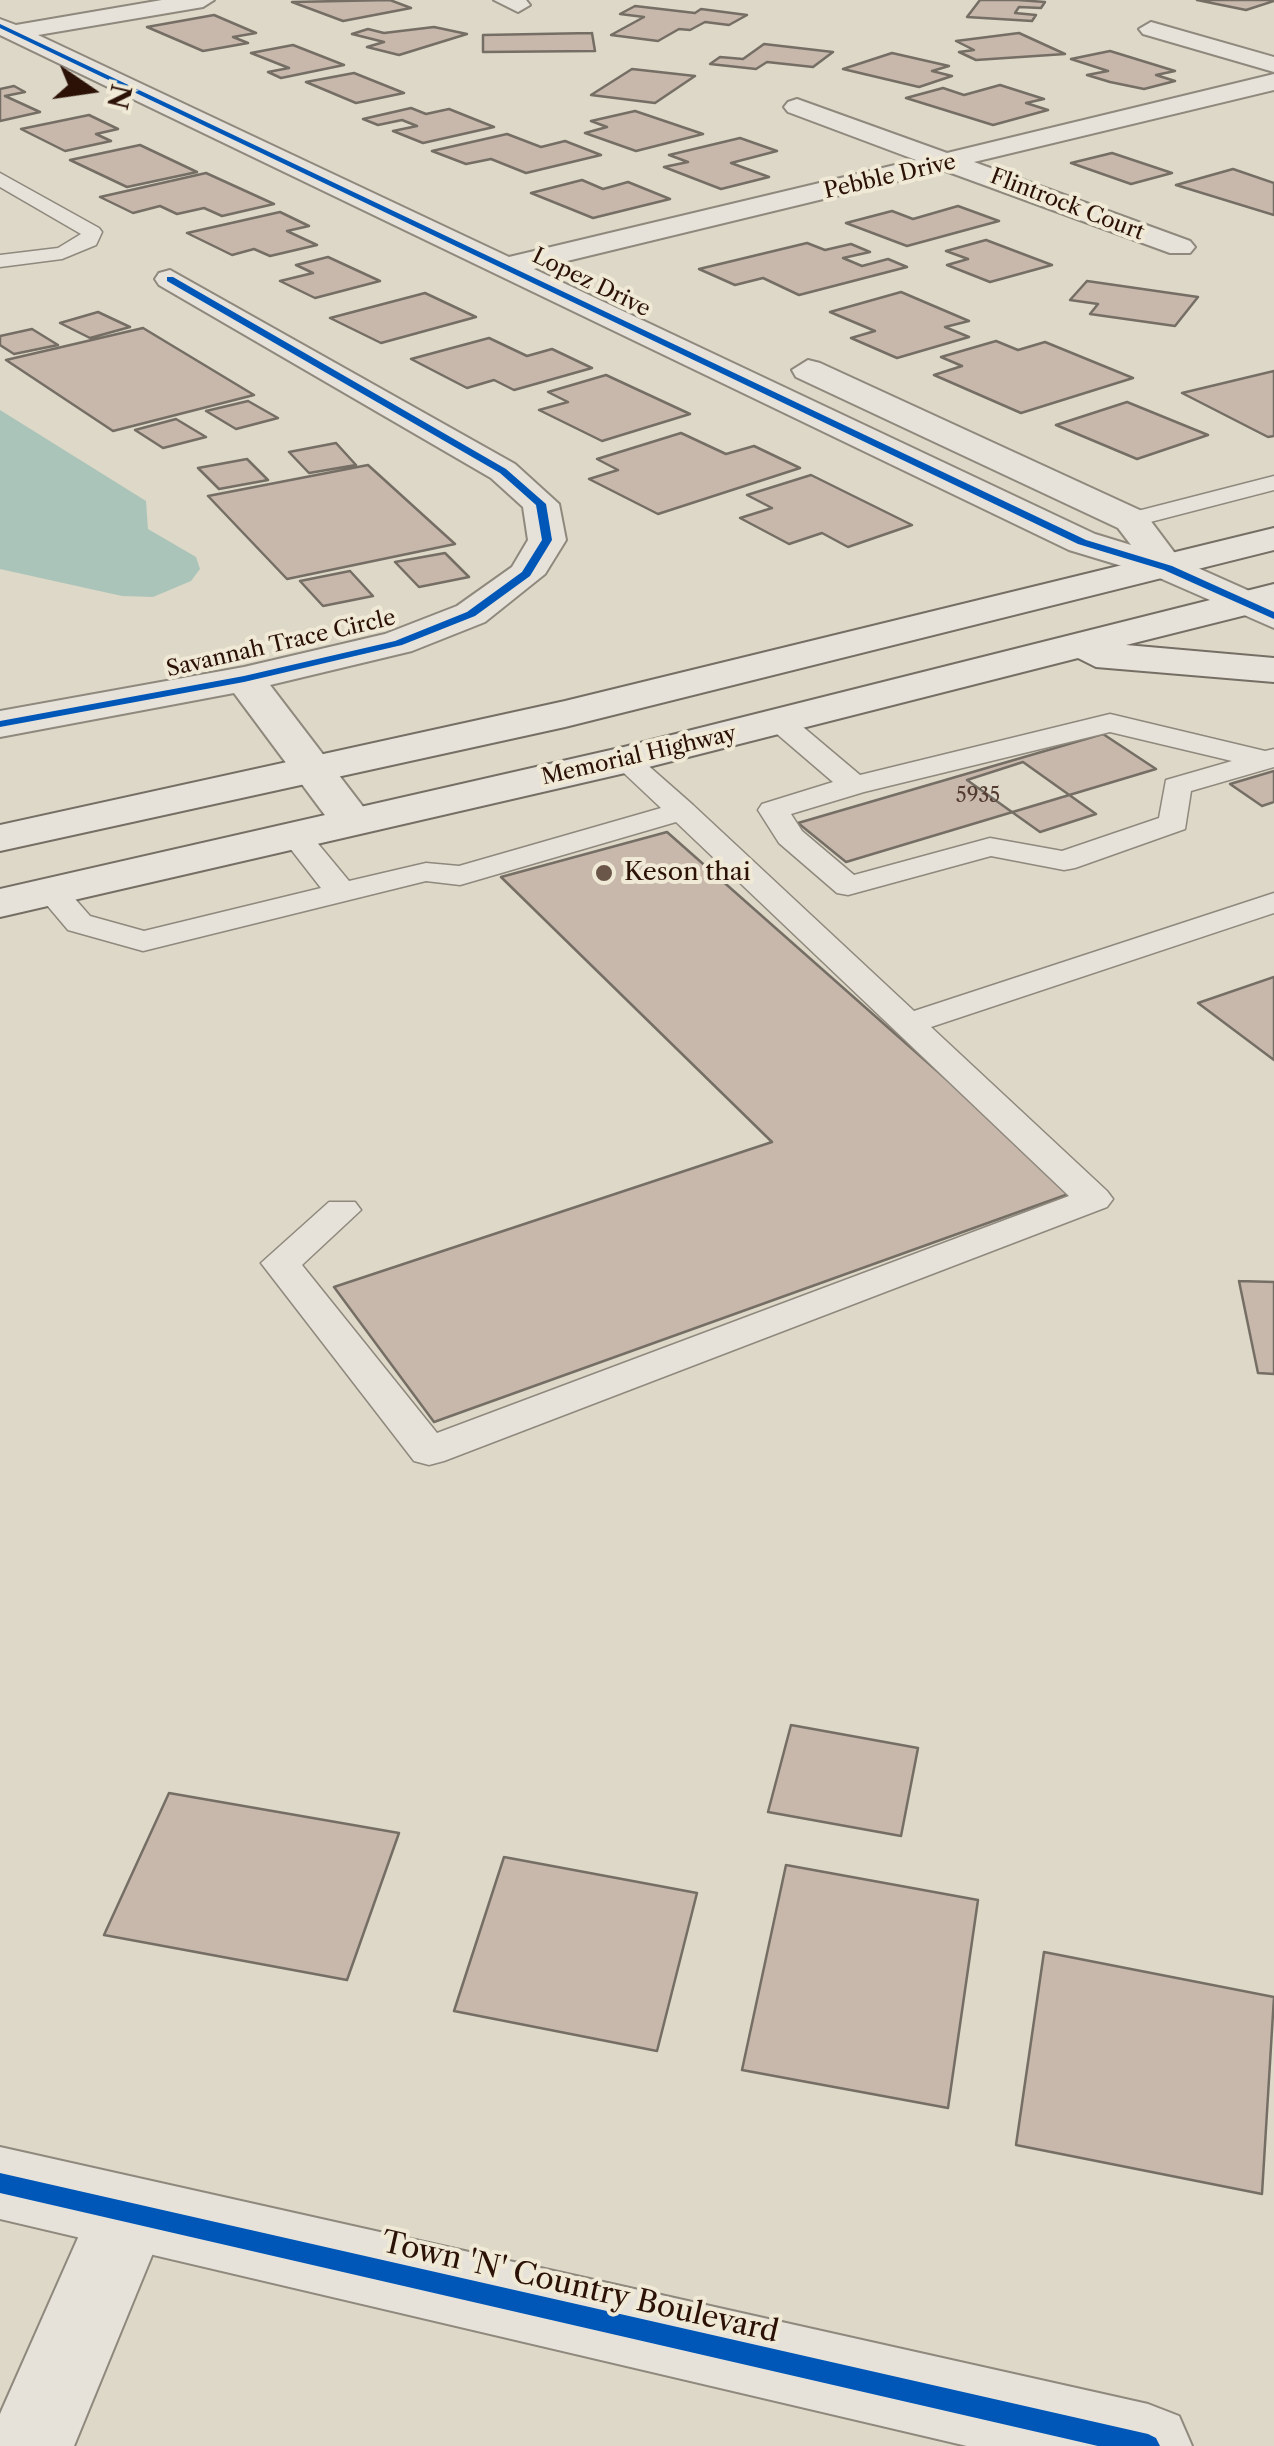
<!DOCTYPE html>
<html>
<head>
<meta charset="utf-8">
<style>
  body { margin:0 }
  #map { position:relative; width:1274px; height:2446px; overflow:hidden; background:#ddd8c7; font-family:"Libre Caslon Text",serif }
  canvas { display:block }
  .north { position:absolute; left:40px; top:40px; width:100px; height:100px; -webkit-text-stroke:8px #efe9d5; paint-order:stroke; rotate:103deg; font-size:28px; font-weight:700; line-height:40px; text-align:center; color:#2c1107 }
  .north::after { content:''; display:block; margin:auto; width:35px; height:45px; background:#2c1107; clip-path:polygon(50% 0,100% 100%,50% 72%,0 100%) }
</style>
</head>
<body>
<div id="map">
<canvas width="1274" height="2446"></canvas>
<div class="north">N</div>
</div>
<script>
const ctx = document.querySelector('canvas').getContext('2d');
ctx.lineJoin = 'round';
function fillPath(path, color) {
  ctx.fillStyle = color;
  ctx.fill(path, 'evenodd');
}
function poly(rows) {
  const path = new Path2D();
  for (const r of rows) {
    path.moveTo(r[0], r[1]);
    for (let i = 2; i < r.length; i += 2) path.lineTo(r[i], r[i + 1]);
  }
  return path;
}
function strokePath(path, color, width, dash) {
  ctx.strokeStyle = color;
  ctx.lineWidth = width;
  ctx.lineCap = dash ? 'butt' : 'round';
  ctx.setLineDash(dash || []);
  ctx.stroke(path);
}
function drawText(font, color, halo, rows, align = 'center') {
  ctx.font = font + ' "Libre Caslon Text",serif';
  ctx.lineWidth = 8;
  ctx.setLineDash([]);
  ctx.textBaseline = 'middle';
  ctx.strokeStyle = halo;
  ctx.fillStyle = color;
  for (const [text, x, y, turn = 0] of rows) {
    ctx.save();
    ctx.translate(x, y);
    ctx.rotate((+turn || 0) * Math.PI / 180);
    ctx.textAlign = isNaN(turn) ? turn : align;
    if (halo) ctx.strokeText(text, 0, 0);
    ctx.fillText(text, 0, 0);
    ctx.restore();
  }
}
fillPath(poly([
  [0,410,146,501,148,529,196,557,200,569,191,581,153,597,122,596,0,569]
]), '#abc4b9');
const building = poly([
  [390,0,411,8,343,21,292,2,390,0],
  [980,0,1018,0,1045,2,1041,8,1019,7,1015,13,1036,15,1032,21,967,17,980,0],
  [1197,0,1274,0,1274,1,1246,10,1197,0],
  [635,6,695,13,701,9,747,15,729,25,705,22,690,30,679,29,658,41,611,35,644,17,620,14,635,6],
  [214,15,256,33,233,37,248,43,203,51,147,27,214,15],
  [434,27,467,34,399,55,367,47,384,42,352,34,368,29,384,33,434,27],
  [592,33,595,51,483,52,483,35,592,33],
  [1019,33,1065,54,976,60,959,52,974,50,956,41,1019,33],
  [764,44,833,52,813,67,767,62,756,69,710,64,720,57,743,59,764,44],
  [293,45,344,65,281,78,268,72,289,68,251,53,293,45],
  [1110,51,1175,71,1156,75,1175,81,1144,89,1110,82,1087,75,1108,71,1071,59,1110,51],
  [892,53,949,66,932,71,952,76,919,87,843,69,892,53],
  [632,69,695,76,655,103,591,95,632,69],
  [354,73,404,93,356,103,306,82,354,73],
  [1000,85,1044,99,1026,103,1048,110,993,125,906,98,943,88,964,95,1000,85],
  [14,86,25,92,5,96,40,112,0,121,0,89,14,86],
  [411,108,426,114,449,109,494,127,423,143,393,131,417,126,402,120,378,125,363,119,411,108],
  [635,111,703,134,636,151,585,133,607,127,591,121,635,111],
  [89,115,118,129,96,134,111,141,65,151,21,129,89,115],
  [507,134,541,147,565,141,601,155,526,173,491,159,466,164,432,151,507,134],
  [740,138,777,151,731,163,769,177,721,189,664,167,688,162,669,155,740,138],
  [140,145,197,172,127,187,70,160,140,145],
  [1112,153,1172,173,1131,184,1071,163,1112,153],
  [1233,169,1274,183,1274,215,1176,185,1233,169],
  [206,173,274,204,222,216,204,208,177,214,160,206,133,213,100,197,206,173],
  [582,180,603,189,628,182,670,199,593,218,531,193,582,180],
  [958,206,999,221,907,246,846,223,892,211,913,219,958,206],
  [280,212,309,226,287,231,317,245,270,256,254,249,232,255,187,233,280,212],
  [986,240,1052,265,990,282,947,265,968,259,946,251,986,240],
  [807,243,825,250,851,244,870,252,843,258,862,266,888,259,907,267,799,295,763,278,735,285,699,269,807,243],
  [328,257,380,281,315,298,280,281,313,273,296,265,328,257],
  [1087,281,1198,297,1175,326,1090,314,1098,304,1070,300,1087,281],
  [901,292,969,321,945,327,969,337,897,358,851,338,875,331,830,312,901,292],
  [425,293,476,317,381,343,330,318,425,293],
  [98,312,130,327,90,338,60,323,98,312],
  [143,328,254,395,113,431,6,360,143,328],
  [32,329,58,345,14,354,0,345,0,336,32,329],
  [489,338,527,356,552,349,592,368,514,390,494,380,467,388,411,359,489,338],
  [996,341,1018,350,1045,342,1133,378,1021,413,934,375,962,366,941,357,996,341],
  [1274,371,1274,436,1268,437,1182,393,1274,371],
  [606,375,690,414,602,441,539,410,568,402,548,392,606,375],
  [248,401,278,418,236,429,206,411,248,401],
  [1127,402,1208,435,1137,459,1056,425,1127,402],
  [176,419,206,437,163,448,135,430,176,419],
  [681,433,726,454,754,446,800,468,658,514,589,479,618,470,597,459,681,433],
  [336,443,356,465,309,473,289,452,336,443],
  [247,459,268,480,219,489,198,468,247,459],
  [368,465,455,544,287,579,208,496,368,465],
  [811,475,912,525,848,547,822,533,789,544,740,518,772,508,747,495,811,475],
  [445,553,469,577,419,587,395,562,445,553],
  [350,571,373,596,323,606,300,581,350,571],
  [1103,734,1156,769,846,862,798,823,1103,734],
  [1023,762,1096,814,1040,832,967,780,1023,762],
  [1274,771,1274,802,1262,806,1230,784,1274,771],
  [667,832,1074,1192,434,1422,334,1287,772,1142,501,877,667,832],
  [1274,977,1274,1060,1198,1003,1274,977],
  [1239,1281,1274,1282,1274,1374,1258,1373,1239,1281],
  [791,1725,918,1748,901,1836,768,1812,791,1725],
  [169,1793,399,1833,347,1980,104,1935,169,1793],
  [504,1857,697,1893,657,2051,454,2011,504,1857],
  [786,1865,978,1900,948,2108,742,2070,786,1865],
  [1044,1952,1274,1997,1262,2194,1016,2145,1044,1952]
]);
fillPath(building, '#c8b8ac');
strokePath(building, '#756e64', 2.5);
const service = poly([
  [0,173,99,228,102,232,96,245,62,259,0,267,0,255,58,248,81,234,0,187,0,173],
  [1274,476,1274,490,1131,527,1119,520,1122,515,1274,476],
  [780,713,790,716,860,775,1110,714,1265,751,1274,749,1274,767,1191,791,1185,829,1075,868,1064,870,991,856,848,895,837,893,779,843,758,810,762,804,833,782,770,728,766,722,780,713],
  [1110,732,1232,761,1166,780,1159,818,1062,851,990,838,854,875,802,831,791,814,864,792,1110,732],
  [625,751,635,754,693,805,914,1011,1274,893,1274,913,931,1027,1107,1191,1113,1199,1107,1207,444,1461,429,1465,414,1461,261,1263,329,1202,355,1202,361,1210,302,1265,437,1433,1069,1196,676,822,460,885,426,881,143,951,68,930,35,891,51,882,62,884,90,916,144,931,321,888,279,834,294,825,305,828,349,881,426,863,459,866,661,808,610,760,625,751]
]);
const minor = poly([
  [162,0,214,0,203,7,38,35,509,257,916,160,788,112,784,107,788,102,797,99,947,153,1274,74,1274,90,974,162,1190,241,1195,247,1190,253,1170,253,943,170,534,269,1095,534,1131,545,1118,528,796,377,792,370,808,360,820,363,1144,512,1180,560,1274,602,1274,628,1155,576,1069,550,0,35,0,19,16,25,162,0],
  [494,0,526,0,530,5,518,12,494,0],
  [1151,22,1274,57,1274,72,1143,34,1139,29,1151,22],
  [170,270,515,464,559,504,566,540,545,574,485,622,412,651,270,685,374,821,368,830,352,834,336,830,234,693,0,737,0,711,244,667,385,634,457,606,512,567,528,540,523,507,491,478,159,285,155,279,159,273,170,270],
  [129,2177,158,2188,169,2214,74,2446,0,2446,0,2414,100,2188,129,2177]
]);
const tertiary = poly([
  [0,2147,1148,2404,1179,2416,1192,2446,967,2446,0,2219,0,2147]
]);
const secondary = poly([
  [1274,528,1274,550,565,727,0,851,0,825,565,701,1274,528],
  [1274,584,1274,608,1126,645,1274,658,1274,682,1096,667,1078,658,625,773,0,917,0,889,624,747,1274,584]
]);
strokePath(service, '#8e887d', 3);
strokePath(minor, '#8e887d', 4);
strokePath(tertiary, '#8e887d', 4);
strokePath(secondary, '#756e64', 4);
fillPath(service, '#e6e2da');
fillPath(minor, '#e6e2da');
fillPath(tertiary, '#e6e2da');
fillPath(secondary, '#e6e2da');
fillPath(poly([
  [0,24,1086,540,1172,566,1274,612,1274,619,1164,570,1078,544,0,28,0,24],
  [167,277,173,277,506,469,546,504,552,540,530,576,475,616,402,645,244,682,0,727,0,721,244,676,395,641,467,612,522,572,542,540,536,505,500,473,167,281,167,277],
  [0,2173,1148,2434,1156,2438,1160,2446,1098,2446,0,2193,0,2173]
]), '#0057b8');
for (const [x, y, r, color] of [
  [604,873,10,"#6a574a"]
]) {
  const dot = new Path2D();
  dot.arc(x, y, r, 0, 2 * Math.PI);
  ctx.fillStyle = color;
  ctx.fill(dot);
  strokePath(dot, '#efe9d5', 4);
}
drawText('20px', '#533b30', null, [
  ["5935",978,796]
]);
drawText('22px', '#2c1107', '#efe9d5', [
  ["Pebble Drive",890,177,-13],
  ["Flintrock Court",1067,205,21],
  ["Lopez Drive",591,283,26],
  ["Savannah Trace Circle",281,644,-13],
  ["Memorial Highway",639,756,-13]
]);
drawText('25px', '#2c1107', '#efe9d5', [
  ["Keson thai",624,873]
], 'left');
drawText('30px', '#2c1107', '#efe9d5', [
  ["Town 'N' Country Boulevard",580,2288,13]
]);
</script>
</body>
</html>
